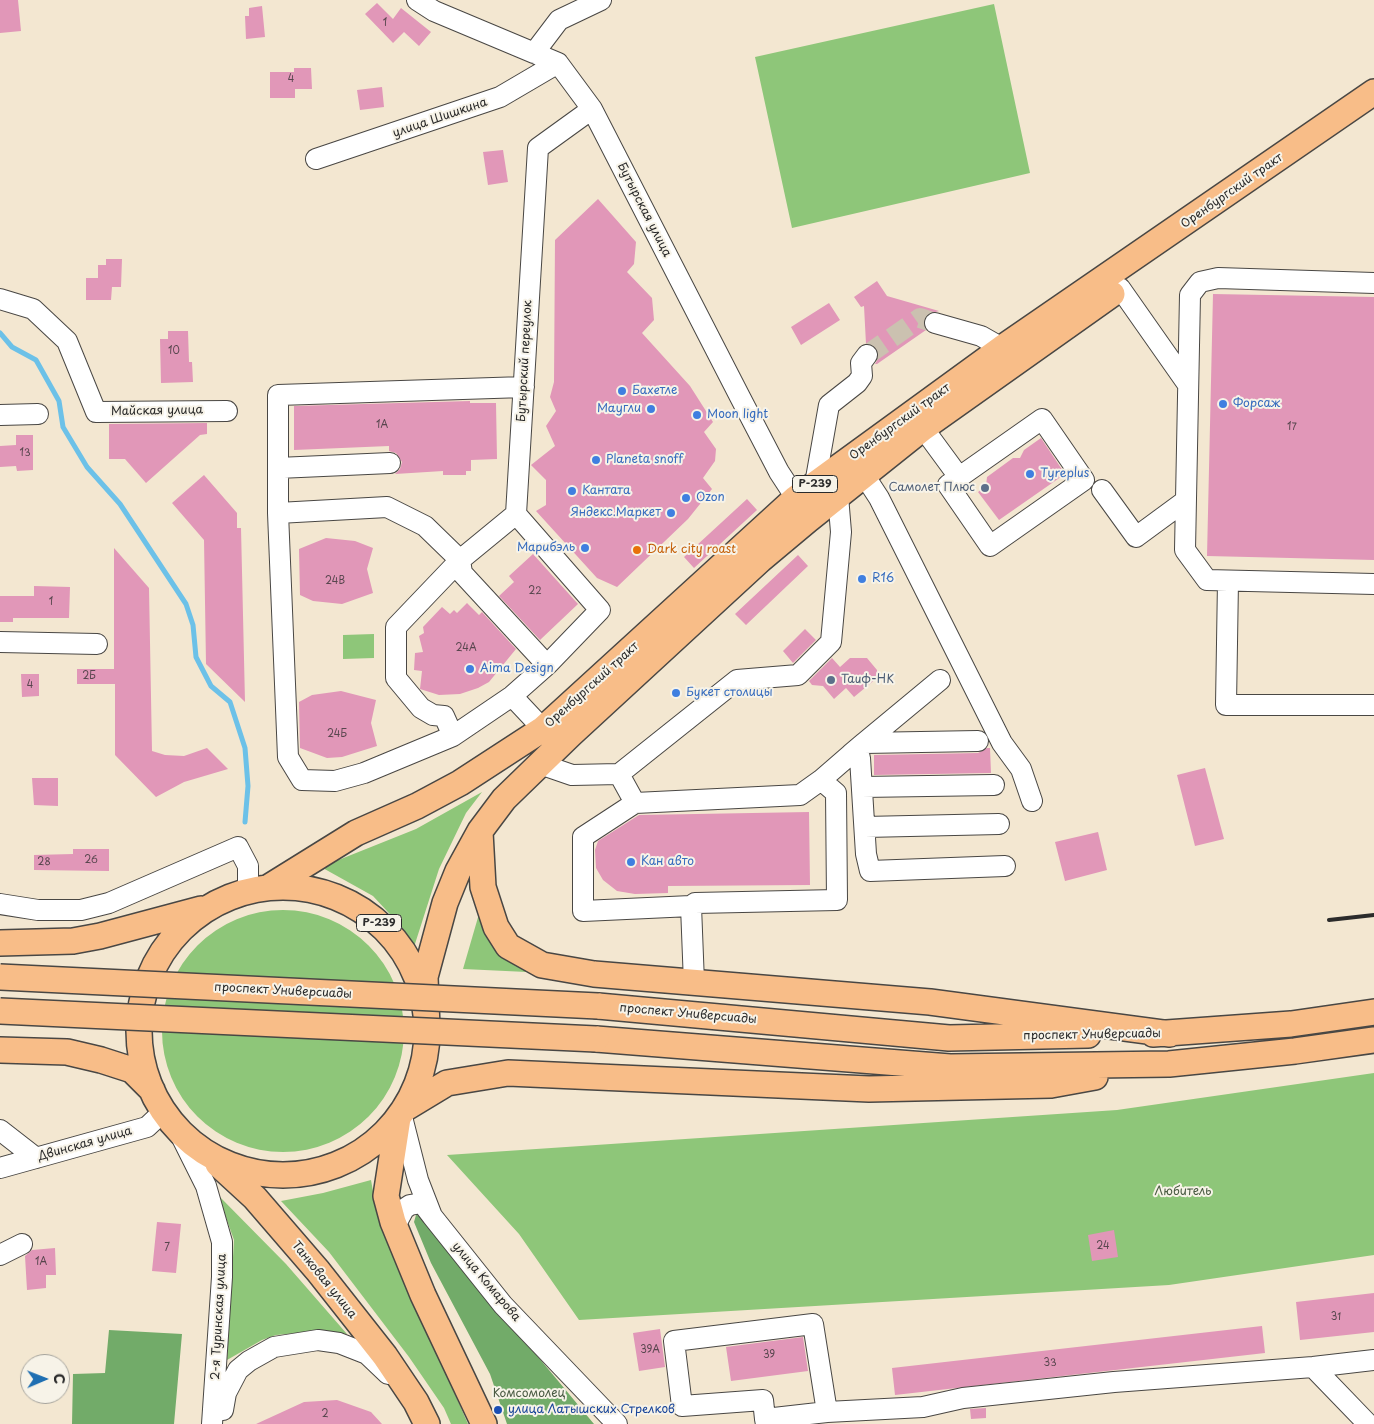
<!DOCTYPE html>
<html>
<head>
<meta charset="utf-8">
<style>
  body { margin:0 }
  #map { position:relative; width:1374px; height:1424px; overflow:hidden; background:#f3e7d1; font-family:"Playpen Sans",sans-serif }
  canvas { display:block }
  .north { position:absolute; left:20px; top:1354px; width:50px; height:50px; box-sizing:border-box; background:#f7f3e8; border:1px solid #a5a39c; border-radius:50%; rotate:89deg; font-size:14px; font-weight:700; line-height:20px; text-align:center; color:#2b2b2b }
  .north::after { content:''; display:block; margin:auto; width:18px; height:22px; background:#1f6fb2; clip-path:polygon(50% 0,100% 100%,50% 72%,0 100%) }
</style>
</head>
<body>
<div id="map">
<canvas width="1374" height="1424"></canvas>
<div class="north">С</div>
</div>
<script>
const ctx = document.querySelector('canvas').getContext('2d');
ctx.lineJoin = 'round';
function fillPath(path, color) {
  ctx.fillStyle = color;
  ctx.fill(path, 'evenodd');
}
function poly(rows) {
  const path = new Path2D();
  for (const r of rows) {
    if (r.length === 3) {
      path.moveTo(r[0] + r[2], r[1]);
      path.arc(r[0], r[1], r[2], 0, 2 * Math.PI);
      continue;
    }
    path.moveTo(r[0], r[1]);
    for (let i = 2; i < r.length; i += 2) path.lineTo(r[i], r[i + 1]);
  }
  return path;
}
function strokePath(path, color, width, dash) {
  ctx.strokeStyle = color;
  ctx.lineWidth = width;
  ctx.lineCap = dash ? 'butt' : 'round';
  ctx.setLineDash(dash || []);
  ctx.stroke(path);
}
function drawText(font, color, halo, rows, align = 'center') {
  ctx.font = font + ' "Playpen Sans",sans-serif';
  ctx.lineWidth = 4;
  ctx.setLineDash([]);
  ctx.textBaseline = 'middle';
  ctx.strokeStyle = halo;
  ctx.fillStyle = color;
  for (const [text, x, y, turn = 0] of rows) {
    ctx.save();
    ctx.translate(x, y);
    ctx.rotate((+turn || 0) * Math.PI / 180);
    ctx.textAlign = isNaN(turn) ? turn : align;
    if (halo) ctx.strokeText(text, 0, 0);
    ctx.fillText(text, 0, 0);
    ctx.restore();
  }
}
fillPath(poly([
  [994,4,1030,173,792,228,755,57],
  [374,634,374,658,343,659,343,635],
  [482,792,466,813,439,869,414,947,400,925,373,896,321,867,416,829],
  [481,907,512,962,527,972,463,969],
  [283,1031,121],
  [1374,1073,1374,1255,1169,1285,579,1320,519,1234,447,1155,1117,1110],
  [371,1180,376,1208,392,1250,468,1424,451,1424,444,1408,409,1357,329,1252,281,1201,323,1193],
  [218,1195,286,1264,347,1334,319,1331,276,1335,262,1340,227,1360,234,1240]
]), '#8ec679');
fillPath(poly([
  [416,1215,426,1216,519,1334,594,1424,507,1424,490,1374,431,1263,414,1222],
  [109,1330,182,1334,174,1424,72,1424,73,1374,105,1373]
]), '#72ab69');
strokePath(poly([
  [0,333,12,347,36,360,59,401,63,427,87,467,120,504,186,604,193,625,196,657,211,686,230,702,245,748,248,786,245,822]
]), '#6cc1e8', 5);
fillPath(poly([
  [0,0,18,0,21,31,0,33],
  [377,3,393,19,401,8,431,32,419,46,404,32,393,43,365,14],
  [262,6,265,37,246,39,245,16,249,16,249,8],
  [294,68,311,68,312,89,295,89,295,98,270,98,270,72,294,72],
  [382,87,384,107,360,110,357,90],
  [503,150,508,182,488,185,483,152],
  [598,199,636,242,634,264,627,272,652,298,654,320,642,333,690,386,713,422,704,432,716,449,715,461,703,478,712,489,688,519,617,587,597,578,536,511,546,505,546,480,531,465,555,446,546,426,556,411,550,397,554,382,555,240],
  [106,259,122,259,121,287,112,287,111,300,86,300,86,278,98,278,98,265,106,265],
  [877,281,887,296,939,311,926,315,924,320,926,330,877,364,875,364,879,357,878,350,874,345,866,344,864,306,861,307,854,297],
  [1213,294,1374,297,1374,560,1207,556],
  [829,303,840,320,801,345,791,327],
  [168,331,188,331,189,362,192,362,193,382,161,383,160,339,168,339],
  [470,401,470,403,496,403,497,459,471,460,471,471,466,471,466,475,443,475,443,471,395,474,400,469,402,462,396,453,389,451,389,446,294,450,294,406],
  [207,423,207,434,200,435,146,483,125,459,109,459,109,424],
  [16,435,33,435,33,470,17,471,16,466,0,467,0,446,16,445],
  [1041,438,1065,474,999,520,978,492,986,486,987,477,1013,458,1020,458,1024,450],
  [204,475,237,513,237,528,241,528,245,702,206,664,204,540,172,503],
  [747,499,757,510,694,568,684,557],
  [326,538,355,541,373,548,367,569,373,593,342,604,313,601,300,595,299,549],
  [114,548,149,588,152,751,165,755,184,756,207,748,228,769,184,782,156,797,115,755,115,684,77,684,77,669,114,669],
  [533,554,578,604,540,640,499,596,514,582,509,576],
  [798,555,808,566,746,625,735,614],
  [34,586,70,587,69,618,13,618,13,622,0,622,0,596,34,596],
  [467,603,479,615,482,612,516,649,489,682,478,688,460,694,439,695,420,689,422,671,414,670,415,653,423,652,419,636,424,633,423,627,442,607,450,614,454,610,457,613],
  [805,629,816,640,793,663,783,651],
  [832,658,840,667,850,658,867,658,877,670,877,678,854,697,846,688,834,699,823,686,812,685,809,681],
  [21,674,39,674,39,696,22,697],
  [341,691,376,700,371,723,377,746,342,757,327,758,300,748,299,702,312,695],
  [987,748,990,748,991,773,874,775,874,755,978,753],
  [1205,768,1224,839,1195,846,1177,775],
  [32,778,58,778,58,806,34,805],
  [809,812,810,885,668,886,668,893,635,894,617,891,603,880,596,868,595,850,598,841,639,815],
  [1098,832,1107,870,1065,881,1055,842],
  [73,849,109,849,109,871,34,870,34,855,73,854],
  [157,1222,181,1224,176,1273,152,1271],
  [1114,1230,1118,1257,1092,1261,1088,1235],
  [55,1248,56,1275,46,1275,46,1288,27,1290,25,1256,32,1250],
  [1374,1293,1374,1332,1300,1340,1296,1302],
  [1262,1326,1265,1353,895,1395,892,1368],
  [660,1329,665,1367,639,1371,633,1333],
  [803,1337,808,1371,731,1381,726,1347],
  [337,1400,371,1412,382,1424,256,1424,304,1402],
  [986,1408,986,1418,971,1419,970,1409]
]), '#e197b8');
strokePath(poly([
  [867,355,920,318,935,323]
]), '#cbc1b0', 20, [20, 10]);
const minor = poly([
  [417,0,434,11,558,63,592,109,740,397,779,472,796,498],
  [534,53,559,20,601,0],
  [316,159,500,97,558,63],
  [1374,283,1218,278,1200,282,1190,295,1185,550,1207,580,1374,584],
  [1120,288,1186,382],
  [0,299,33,309,67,341,96,412,227,411],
  [935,323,981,336,1002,348],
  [0,415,38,414],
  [1042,419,1084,480,990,546,948,485,1042,419],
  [923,428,959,477],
  [278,468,390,463],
  [864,475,879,498,1002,743,1021,769,1032,801],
  [815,484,829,405,857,383,862,376,861,363,867,355],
  [1102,490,1136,537,1185,501],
  [278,513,278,395,524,387],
  [516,514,460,560,396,627,396,678,421,708,433,715,444,716,453,736,512,696,547,665,600,610,516,514,538,148,592,109],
  [1228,581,1226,705,1374,705],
  [0,642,97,644],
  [512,696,543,729],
  [453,736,364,773,335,781,302,780,288,757,278,513,387,507,425,526,460,560,462,573,547,665],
  [864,743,940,680],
  [851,754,864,743,978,741],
  [540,764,572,775,619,774,737,680,798,675,831,642,841,532,838,496],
  [619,774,635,803,583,837,583,911,691,906,694,983],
  [821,780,851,754,860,758,866,854,870,871,1005,866],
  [862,787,994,785],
  [635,803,800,795,821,780,836,793,837,900,695,903,691,906],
  [865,827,999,824],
  [0,904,38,910,81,910,109,903,238,847,248,866,248,891],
  [401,1113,418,1180,432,1216,503,1305,617,1424],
  [0,1130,36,1158],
  [178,1130,206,1186,222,1242,222,1277,212,1424],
  [0,1168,147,1127,164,1111],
  [395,1226,404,1209,410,1205,422,1203,432,1216],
  [0,1255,22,1244],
  [1313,1367,1368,1424],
  [223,1410,226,1393,238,1370,249,1361,274,1347,318,1340,339,1343,367,1354,388,1374],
  [765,1419,763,1400,682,1406,674,1341,813,1324,827,1412],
  [766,1424,765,1419,827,1412,923,1407,963,1398,1114,1382,1313,1367,1374,1360]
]);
const major = poly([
  [480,832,483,887,496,927,508,946,542,965,594,974,930,1002,1170,1034],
  [269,887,356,833,417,806,460,783,543,729,796,498,1002,348,1374,92],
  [283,1031,144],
  [0,943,73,941,100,936,201,909],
  [598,1006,949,1038,1088,1035],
  [427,1028,425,977,445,903,458,871,480,831,504,799,571,734,760,560,809,519,923,428,1112,294],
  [1153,1034,1291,1024,1374,1012],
  [596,1039,950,1067,1169,1064,1295,1051,1374,1040],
  [0,1050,67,1052,101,1060,132,1070,152,1090],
  [404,1109,447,1083,508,1073,869,1089,1051,1085,1095,1077],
  [398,1118,386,1196,393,1222,423,1295,484,1424],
  [218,1164,255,1198,318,1271,385,1356,416,1402,427,1424]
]);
strokePath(minor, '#494744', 22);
strokePath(major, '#494744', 28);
strokePath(minor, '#fff', 20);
strokePath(major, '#f8bd88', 25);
strokePath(poly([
  [1329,920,1374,915]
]), '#2b2b2b', 4);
const majorBridge = poly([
  [0,977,598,1006],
  [0,1011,596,1039]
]);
strokePath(majorBridge, '#494744', 28, []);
strokePath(majorBridge, '#f8bd88', 25);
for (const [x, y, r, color] of [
  [622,391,5,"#3f7fe0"],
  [1223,404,5,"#3f7fe0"],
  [651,409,5,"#3f7fe0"],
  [697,415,5,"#3f7fe0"],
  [596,460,5,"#3f7fe0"],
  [1030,474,5,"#3f7fe0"],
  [985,488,5,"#5c6f8a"],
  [572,491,5,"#3f7fe0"],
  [686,498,5,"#3f7fe0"],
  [671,513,5,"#3f7fe0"],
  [585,548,5,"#3f7fe0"],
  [637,550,5,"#e8710a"],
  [862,579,5,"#3f7fe0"],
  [470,669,5,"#3f7fe0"],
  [831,680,5,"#5c6f8a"],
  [676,693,5,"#3f7fe0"],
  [631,862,5,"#3f7fe0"],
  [498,1410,5,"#1a4fb4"]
]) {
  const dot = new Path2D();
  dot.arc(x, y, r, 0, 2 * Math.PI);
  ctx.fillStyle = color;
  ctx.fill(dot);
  strokePath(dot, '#f7f3e8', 2);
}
drawText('10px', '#58464e', null, [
  ["1",385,23],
  ["4",291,79],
  ["10",174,351],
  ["1А",382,425],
  ["17",1292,427],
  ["13",25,453],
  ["24В",335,581],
  ["22",535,591],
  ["1",51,602],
  ["24А",466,648],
  ["2Б",89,676],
  ["4",30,685],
  ["24Б",337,734],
  ["26",91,860],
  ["28",44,862],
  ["24",1103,1246],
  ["7",167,1248],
  ["1А",41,1262],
  ["31",1336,1317],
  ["39А",650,1350],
  ["39",769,1355],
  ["33",1050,1363],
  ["2",325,1414]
]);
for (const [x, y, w] of [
  [815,484,45],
  [379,923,45]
]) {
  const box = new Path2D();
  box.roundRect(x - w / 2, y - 8.5, w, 17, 4);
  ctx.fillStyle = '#f7f3e8';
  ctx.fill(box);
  strokePath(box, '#2b2b2b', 1);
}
drawText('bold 11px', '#2b2b2b', null, [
  ["Р-239",815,484],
  ["Р-239",379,923]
]);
drawText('12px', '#2b2b2b', '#f7f3e8', [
  ["улица Шишкина",440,118,-19],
  ["Оренбургский тракт",1232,191,-35],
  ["Бутырская улица",644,210,63],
  ["Бутырский переулок",525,361,-87],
  ["Майская улица",157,411,-1],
  ["Оренбургский тракт",900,422,-36],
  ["Оренбургский тракт",592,685,-42],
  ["проспект Универсиады",283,991,3],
  ["проспект Универсиады",688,1014,5],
  ["проспект Универсиады",1092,1035,-1],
  ["Двинская улица",85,1144,-16],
  ["Танковая улица",324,1280,51],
  ["улица Комарова",486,1282,50],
  ["2-я Туринская улица",219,1317,-87]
]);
drawText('12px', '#366cbe', '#f7f3e8', [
  ["Бахетле",632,391],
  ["Форсаж",1233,404],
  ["Маугли",641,409,"right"],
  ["Moon light",707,415],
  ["Planeta snoff",606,460],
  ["Tyreplus",1040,474],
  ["Кантата",582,491],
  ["Ozon",696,498],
  ["Яндекс.Маркет",661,513,"right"],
  ["Марибэль",575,548,"right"],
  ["R16",872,579],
  ["Aima Design",480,669],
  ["Букет столицы",686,693],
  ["Кан авто",641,862]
], 'left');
drawText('12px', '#4e5e75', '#f7f3e8', [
  ["Самолет Плюс",975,488],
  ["Таиф-НК",841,680,"left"]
], 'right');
drawText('12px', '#c56008', '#f7f3e8', [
  ["Dark city roast",647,550]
], 'left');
drawText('12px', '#495a42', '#f7f3e8', [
  ["Любитель",1183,1192],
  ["Комсомолец",529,1394]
]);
drawText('12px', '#164399', '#f7f3e8', [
  ["улица Латышских Стрелков",508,1410]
], 'left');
</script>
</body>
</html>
